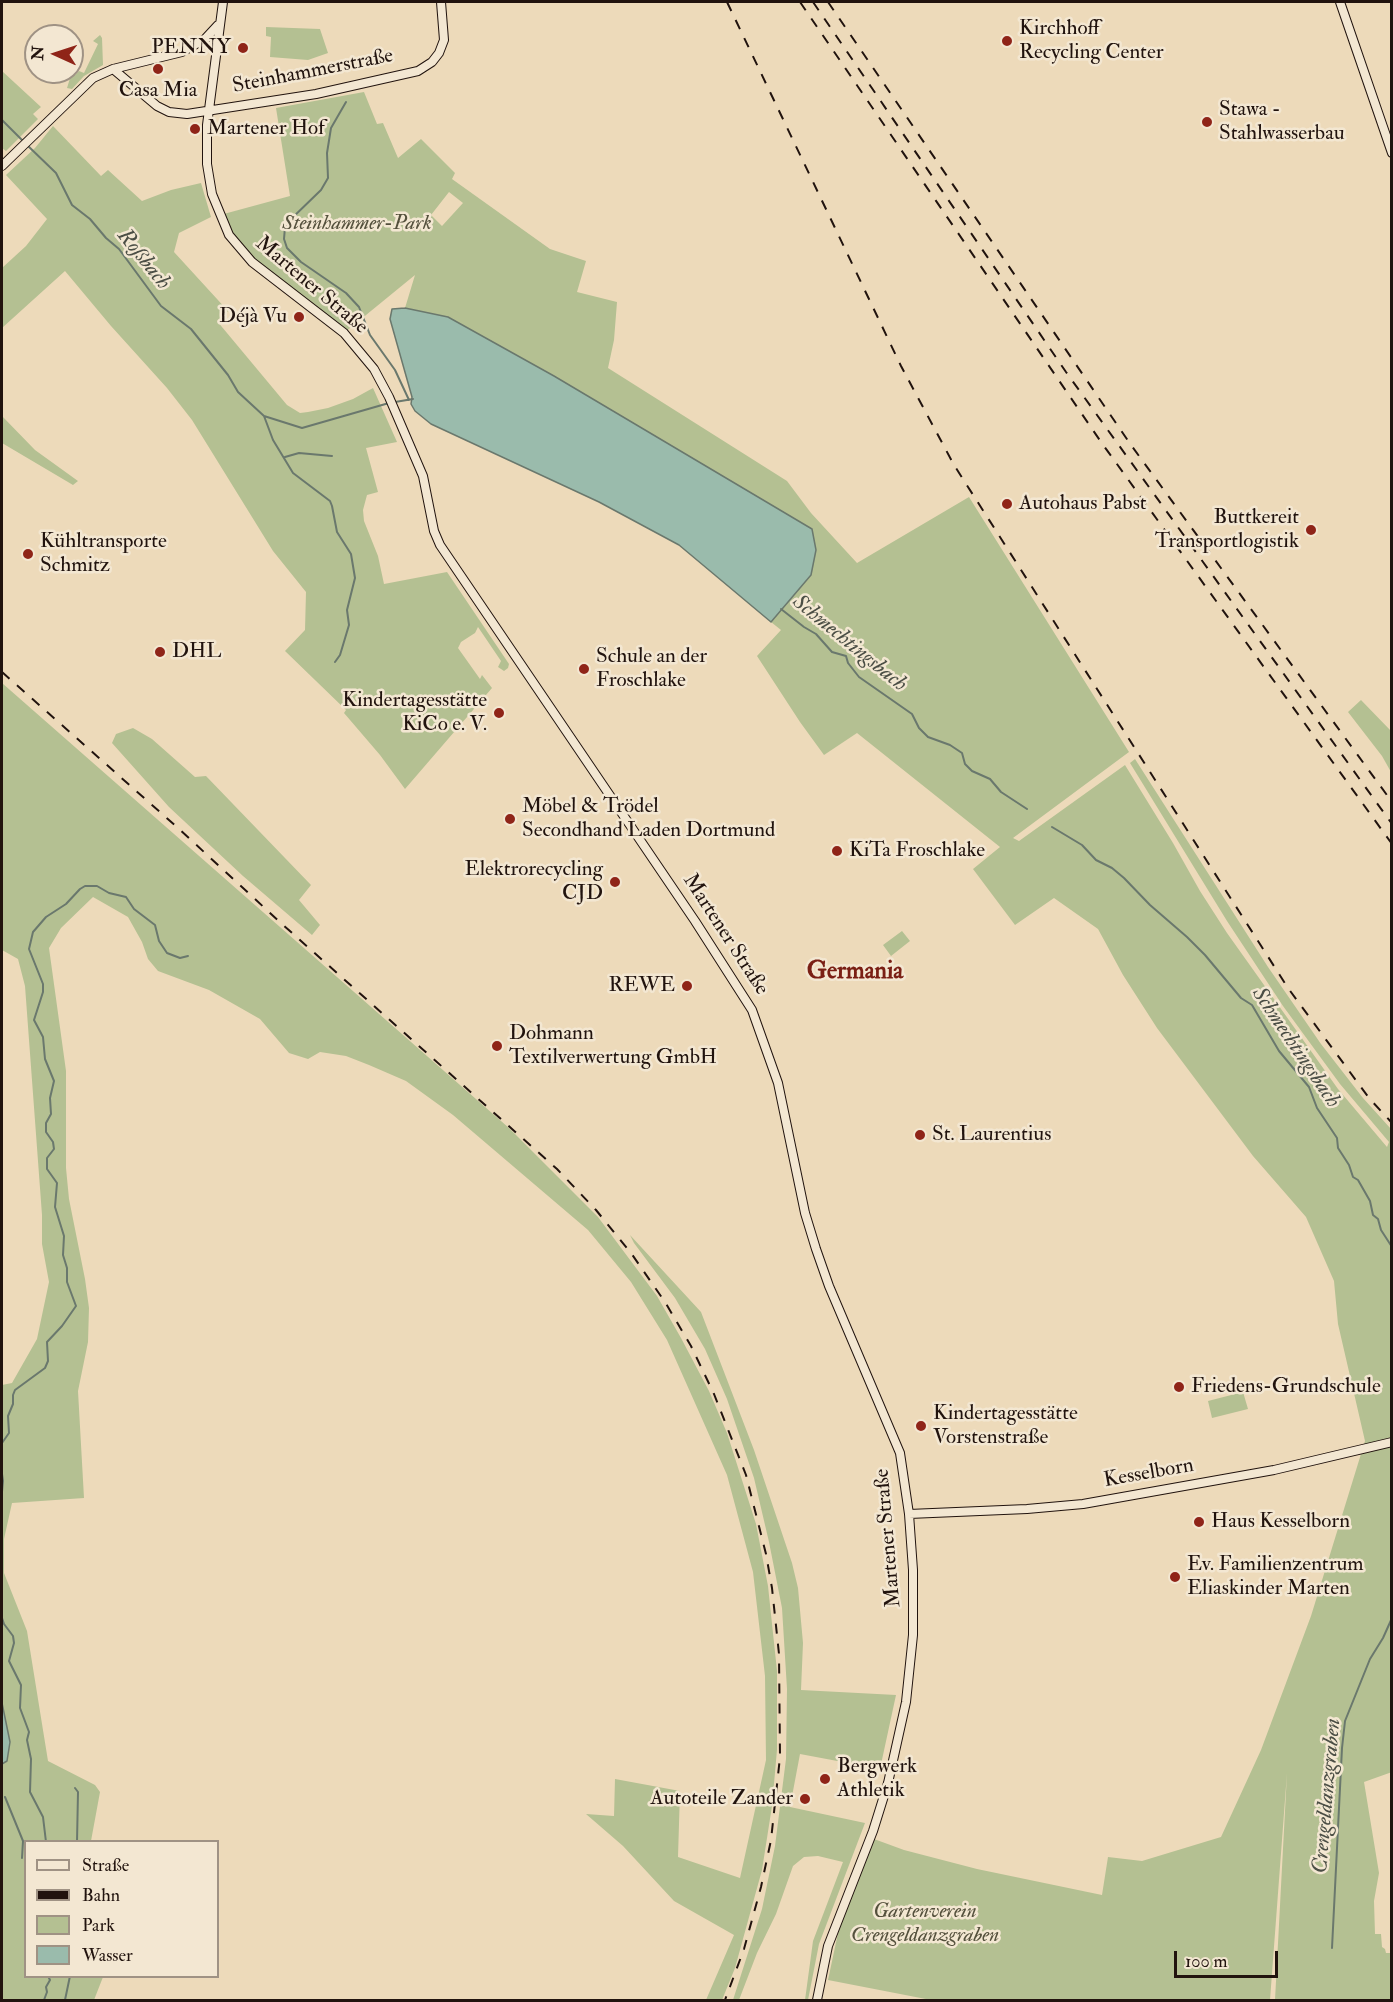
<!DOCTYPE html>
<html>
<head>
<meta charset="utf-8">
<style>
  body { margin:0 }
  #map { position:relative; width:1393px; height:2002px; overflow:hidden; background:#eddaba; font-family:"IM FELL Double Pica",serif }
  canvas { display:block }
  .frame { position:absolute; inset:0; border:3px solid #21130e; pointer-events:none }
  .legend { position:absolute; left:24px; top:1840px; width:195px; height:138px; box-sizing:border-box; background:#f3e7d2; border:2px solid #9f9284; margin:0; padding:8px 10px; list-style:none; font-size:18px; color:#21130e }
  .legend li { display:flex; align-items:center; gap:12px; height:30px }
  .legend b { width:30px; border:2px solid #9f9284 }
  .north { position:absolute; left:24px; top:24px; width:60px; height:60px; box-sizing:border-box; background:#f3e7d2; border:2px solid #9f9284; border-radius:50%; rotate:273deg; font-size:16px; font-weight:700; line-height:24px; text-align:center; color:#21130e }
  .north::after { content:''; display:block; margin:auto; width:21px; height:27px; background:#8f2418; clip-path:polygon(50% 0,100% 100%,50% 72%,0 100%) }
  .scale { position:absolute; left:1174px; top:1951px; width:104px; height:27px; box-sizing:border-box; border:3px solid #21130e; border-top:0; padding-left:8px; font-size:18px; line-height:21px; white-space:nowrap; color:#21130e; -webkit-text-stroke:4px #f3e7d2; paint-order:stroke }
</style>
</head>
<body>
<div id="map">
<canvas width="1393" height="2002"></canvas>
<div class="frame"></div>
<ul class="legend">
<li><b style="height:8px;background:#f3e7d2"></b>Straße</li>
<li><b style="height:8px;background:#21130e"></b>Bahn</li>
<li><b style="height:16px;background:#b4c092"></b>Park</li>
<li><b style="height:16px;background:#9abbac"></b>Wasser</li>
</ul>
<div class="north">N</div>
<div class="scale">100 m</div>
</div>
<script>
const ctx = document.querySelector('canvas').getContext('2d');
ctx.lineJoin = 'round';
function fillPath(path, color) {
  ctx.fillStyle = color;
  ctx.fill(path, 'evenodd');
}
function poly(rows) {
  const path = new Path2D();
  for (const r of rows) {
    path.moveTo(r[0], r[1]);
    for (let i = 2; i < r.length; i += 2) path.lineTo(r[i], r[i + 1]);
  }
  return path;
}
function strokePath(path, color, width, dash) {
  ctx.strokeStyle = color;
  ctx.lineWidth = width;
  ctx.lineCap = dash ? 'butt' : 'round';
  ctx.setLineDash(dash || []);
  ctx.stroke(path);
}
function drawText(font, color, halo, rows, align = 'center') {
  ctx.font = font + ' "IM FELL Double Pica",serif';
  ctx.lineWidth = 5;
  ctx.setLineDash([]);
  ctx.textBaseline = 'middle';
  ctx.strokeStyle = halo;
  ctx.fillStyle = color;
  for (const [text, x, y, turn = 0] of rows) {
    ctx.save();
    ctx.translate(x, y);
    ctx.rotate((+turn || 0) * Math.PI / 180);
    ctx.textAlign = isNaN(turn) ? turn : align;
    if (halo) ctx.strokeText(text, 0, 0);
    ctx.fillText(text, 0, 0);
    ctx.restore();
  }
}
fillPath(poly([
  [266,27,320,29,328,53,308,60,270,57,271,37,266,36],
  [100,35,102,38,103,65,84,76,72,89,67,88,71,75,75,75,79,71,84,73,98,44,93,41],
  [2,71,41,107,33,114,38,119,6,151,2,148],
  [364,92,377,124,383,123,398,158,421,139,455,173,452,179,550,249,586,261,577,292,617,302,614,340,608,368,787,481,811,513,857,563,969,497,1129,752,1013,838,1019,841,1125,765,1173,843,1200,891,1227,933,1338,1089,1387,1147,1389,1142,1340,1084,1283,1006,1227,921,1130,763,1135,759,1268,967,1321,1044,1363,1098,1391,1129,1392,1772,1364,1782,1379,1873,1374,1901,1375,1934,1381,1934,1382,1947,1385,1949,1386,1953,1391,1953,1391,2000,1275,2000,1287,1773,1270,2000,931,2000,828,1980,841,1919,874,1839,904,1850,977,1869,1102,1895,1108,1857,1142,1861,1221,1837,1261,1750,1311,1616,1365,1441,1338,1324,1334,1281,1306,1217,1253,1156,1157,1028,1123,975,1098,929,1054,898,1015,925,973,869,1000,847,857,733,824,755,800,722,757,656,781,630,771,622,811,575,554,376,448,317,405,308,415,275,344,333,248,259,220,215,290,196,276,108],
  [449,192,463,203,442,226,431,215],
  [53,126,101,176,108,170,142,201,171,190,201,183,211,217,179,233,174,252,228,311,217,321,287,405,300,413,308,412,328,408,353,399,373,388,397,442,366,448,378,492,367,495,363,510,364,521,378,556,384,584,447,572,509,664,508,668,504,671,498,667,501,661,478,627,475,633,461,642,458,648,480,679,482,675,492,688,405,789,380,755,344,713,346,710,285,651,305,630,306,592,273,551,192,420,167,388,111,326,65,271,2,328,2,268,26,246,47,219,6,175,35,148],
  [2,416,35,450,78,481,73,485,2,443],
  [2,683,509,1128,598,1217,657,1296,681,1338,709,1391,727,1433,756,1524,768,1586,777,1671,777,1750,772,1806,762,1870,735,1968,722,2000,706,2000,734,1935,674,1901,623,1846,586,1814,614,1816,615,1779,680,1791,678,1857,740,1878,766,1760,765,1676,753,1572,727,1475,667,1340,631,1282,588,1230,453,1115,406,1081,369,1065,346,1056,320,1052,308,1059,289,1053,260,1019,209,990,158,971,148,959,142,942,128,917,93,897,61,928,49,948,66,1071,66,1168,69,1199,85,1279,89,1308,88,1342,78,1391,84,1498,12,1503,4,1539,4,1573,27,1631,48,1761,95,1785,100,1792,91,1841,26,1842,26,1976,103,1977,94,2000,2,2000,2,1765,7,1761,10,1742,2,1703,2,1385,12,1383,37,1339,49,1282,42,1244,42,1215,25,986,18,959,2,950],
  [1361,700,1391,731,1391,772,1382,756,1348,712],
  [133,728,152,739,195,777,206,776,311,885,299,900,320,925,312,935,243,876,169,807,112,743,116,734],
  [902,931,910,941,891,956,883,945],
  [630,1235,701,1312,754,1450,792,1563,798,1588,803,1643,801,1690,896,1695,880,1769,800,1754,790,1807,865,1823,819,1944,808,2000,805,2000,813,1941,843,1862,818,1856,804,1857,793,1866,776,1914,757,1953,739,2000,733,2000,762,1909,775,1846,786,1759,787,1689,782,1608,769,1542,754,1478,727,1399,705,1349,675,1298,634,1243],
  [1243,1392,1248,1409,1212,1418,1208,1401]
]), '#b4c092');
const water = poly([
  [405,308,448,317,554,376,812,529,816,550,811,575,771,622,679,545,599,502,431,424,415,411,411,404,412,397,390,319,392,309,405,308],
  [2,1703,10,1742,7,1761,2,1764,2,1703]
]);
fillPath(water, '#9abbac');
strokePath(water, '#6a786d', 1.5);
strokePath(poly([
  [346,102,331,128,327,153,328,178,321,190,289,221,285,227,284,239,287,248,301,262,346,293,359,307,370,335,395,370,409,400],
  [2,120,23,141],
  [27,145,56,173,72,205,90,219,106,238,119,249,161,306,191,329,228,375,238,392,264,416,302,428,389,403],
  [395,402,413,399],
  [264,416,273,440,293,473,330,501,332,506,337,532,351,554,355,578,347,610,349,625,340,655,335,662],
  [285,457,299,453,332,456],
  [781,609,804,627,816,634,832,652,846,656,848,663,859,677,912,714,919,728,928,737,950,745,962,753,965,764,972,771,990,779,1001,792,1027,809],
  [1052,827,1082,845,1096,860,1112,868,1124,878,1150,905,1187,937,1205,955,1241,998,1252,1005,1279,1051,1309,1087,1317,1108,1337,1138,1338,1148,1349,1165,1353,1177,1358,1180,1370,1201,1373,1215,1378,1219,1381,1230,1392,1247],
  [2,1443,9,1433,8,1416,13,1404,13,1395,15,1390,45,1368,48,1361,47,1342,62,1326,76,1306,67,1282,67,1268,63,1255,64,1236,55,1207,57,1183,47,1169,47,1158,54,1149,53,1142,46,1132,46,1123,51,1114,50,1098,54,1081,45,1059,43,1037,34,1020,43,992,43,984,29,949,33,932,46,917,66,904,80,889,85,886,97,886,109,893,126,897,134,909,155,925,159,941,167,953,180,958,188,956],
  [2,1474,3,1481,2,1492],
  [2,1618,4,1624,13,1636,14,1643,9,1661,21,1685,20,1708,29,1732,27,1740,31,1759,30,1792,43,1817,46,1842],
  [75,1788,78,1792,77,1842],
  [5,1797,23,1841,22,1858],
  [1332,1948,1342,1748,1345,1721,1370,1659,1383,1638,1392,1618],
  [44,2000,47,1992,46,1987,50,1980,48,1976],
  [65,2000,70,1976]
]), '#6a786d', 2);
const secondary = poly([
  [223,2,207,125,207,164,212,194,229,235,252,262,344,333,374,369,389,397,423,476,434,531,440,545,695,921,752,1010,778,1083,805,1213,816,1249,829,1286,900,1453,909,1514,913,1570,913,1635,906,1702,888,1783,873,1831,828,1946,817,2000],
  [1340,2,1392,153],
  [113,69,157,106,169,112,187,114,316,94,418,71,432,62,439,53,444,40,441,2],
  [2,166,93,78,113,69,182,52,205,39,218,25],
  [909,1514,1027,1509,1083,1504,1274,1470,1392,1442]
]);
strokePath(secondary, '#21130e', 10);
strokePath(secondary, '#f3e7d2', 8);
strokePath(poly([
  [727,2,901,366,954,465,1288,988,1369,1098,1392,1123],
  [800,2,1101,442,1392,844],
  [813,2,1066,372,1392,824],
  [828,2,1131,445,1392,802],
  [2,672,178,828,282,924,557,1169,596,1210,631,1253,665,1302,691,1346,714,1394,746,1475,766,1554,772,1588,779,1654,780,1757,771,1840,761,1887,744,1949,725,2000]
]), '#21130e', 2, [10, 10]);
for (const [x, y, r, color] of [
  [1007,41,6,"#8f2418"],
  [243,48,6,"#8f2418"],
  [158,69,6,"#8f2418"],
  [1207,122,6,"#8f2418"],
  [195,129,6,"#8f2418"],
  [299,317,6,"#8f2418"],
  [1007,504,6,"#8f2418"],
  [1311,530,6,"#8f2418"],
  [28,554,6,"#8f2418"],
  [160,652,6,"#8f2418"],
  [584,669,6,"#8f2418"],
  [499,713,6,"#8f2418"],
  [510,819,6,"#8f2418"],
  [837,851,6,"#8f2418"],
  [615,882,6,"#8f2418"],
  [687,986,6,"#8f2418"],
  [497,1046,6,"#8f2418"],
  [920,1135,6,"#8f2418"],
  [1179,1387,6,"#8f2418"],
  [921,1426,6,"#8f2418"],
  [1199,1522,6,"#8f2418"],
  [1175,1577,6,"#8f2418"],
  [825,1779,6,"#8f2418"],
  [805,1799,6,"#8f2418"]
]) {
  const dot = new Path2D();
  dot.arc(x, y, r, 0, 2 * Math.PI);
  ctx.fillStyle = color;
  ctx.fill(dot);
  strokePath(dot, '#f3e7d2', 2);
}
drawText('21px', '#21130e', '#f3e7d2', [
  ["Kirchhoff",1019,29],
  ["Recycling Center",1019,53],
  ["PENNY",231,48,"right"],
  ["Casa Mia",158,91,"center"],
  ["Stawa -",1219,110],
  ["Stahlwasserbau",1219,134],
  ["Martener Hof",207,129],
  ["Déjà Vu",287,317,"right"],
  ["Autohaus Pabst",1019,504],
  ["Buttkereit",1299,518,"right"],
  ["Transportlogistik",1299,542,"right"],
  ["Kühltransporte",40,542],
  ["Schmitz",40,566],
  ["DHL",172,652],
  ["Schule an der",596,657],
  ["Froschlake",596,681],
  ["Kindertagesstätte",487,701,"right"],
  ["KiCo e. V.",487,725,"right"],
  ["Möbel & Trödel",522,807],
  ["Secondhand Laden Dortmund",522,831],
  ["KiTa Froschlake",849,851],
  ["Elektrorecycling",603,870,"right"],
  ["CJD",603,894,"right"],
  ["REWE",675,986,"right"],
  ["Dohmann",509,1034],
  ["Textilverwertung GmbH",509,1058],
  ["St. Laurentius",932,1135],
  ["Friedens-Grundschule",1191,1387],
  ["Kindertagesstätte",933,1414],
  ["Vorstenstraße",933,1438],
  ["Haus Kesselborn",1211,1522],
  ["Ev. Familienzentrum",1187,1565],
  ["Eliaskinder Marten",1187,1589],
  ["Bergwerk",837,1767],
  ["Athletik",837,1791],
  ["Autoteile Zander",793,1799,"right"]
], 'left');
drawText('21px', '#21130e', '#f3e7d2', [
  ["Steinhammerstraße",313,72,-11],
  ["Martener Straße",311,286,40],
  ["Martener Straße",725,935,57],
  ["Kesselborn",1149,1474,-10],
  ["Martener Straße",889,1538,-95]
]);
drawText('italic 21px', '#54503c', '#f3e7d2', [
  ["Steinhammer-Park",357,224],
  ["Gartenverein",925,1912],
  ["Crengeldanzgraben",925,1936]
]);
drawText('italic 22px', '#4b4e45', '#f3e7d2', [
  ["Roßbach",143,260,51],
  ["Schmechtingsbach",849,644,39],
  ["Schmechtingsbach",1295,1048,56],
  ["Crengeldanzgraben",1328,1796,-85]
]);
drawText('bold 24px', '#7a1f14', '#f3e7d2', [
  ["Germania",855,973]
]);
</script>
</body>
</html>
